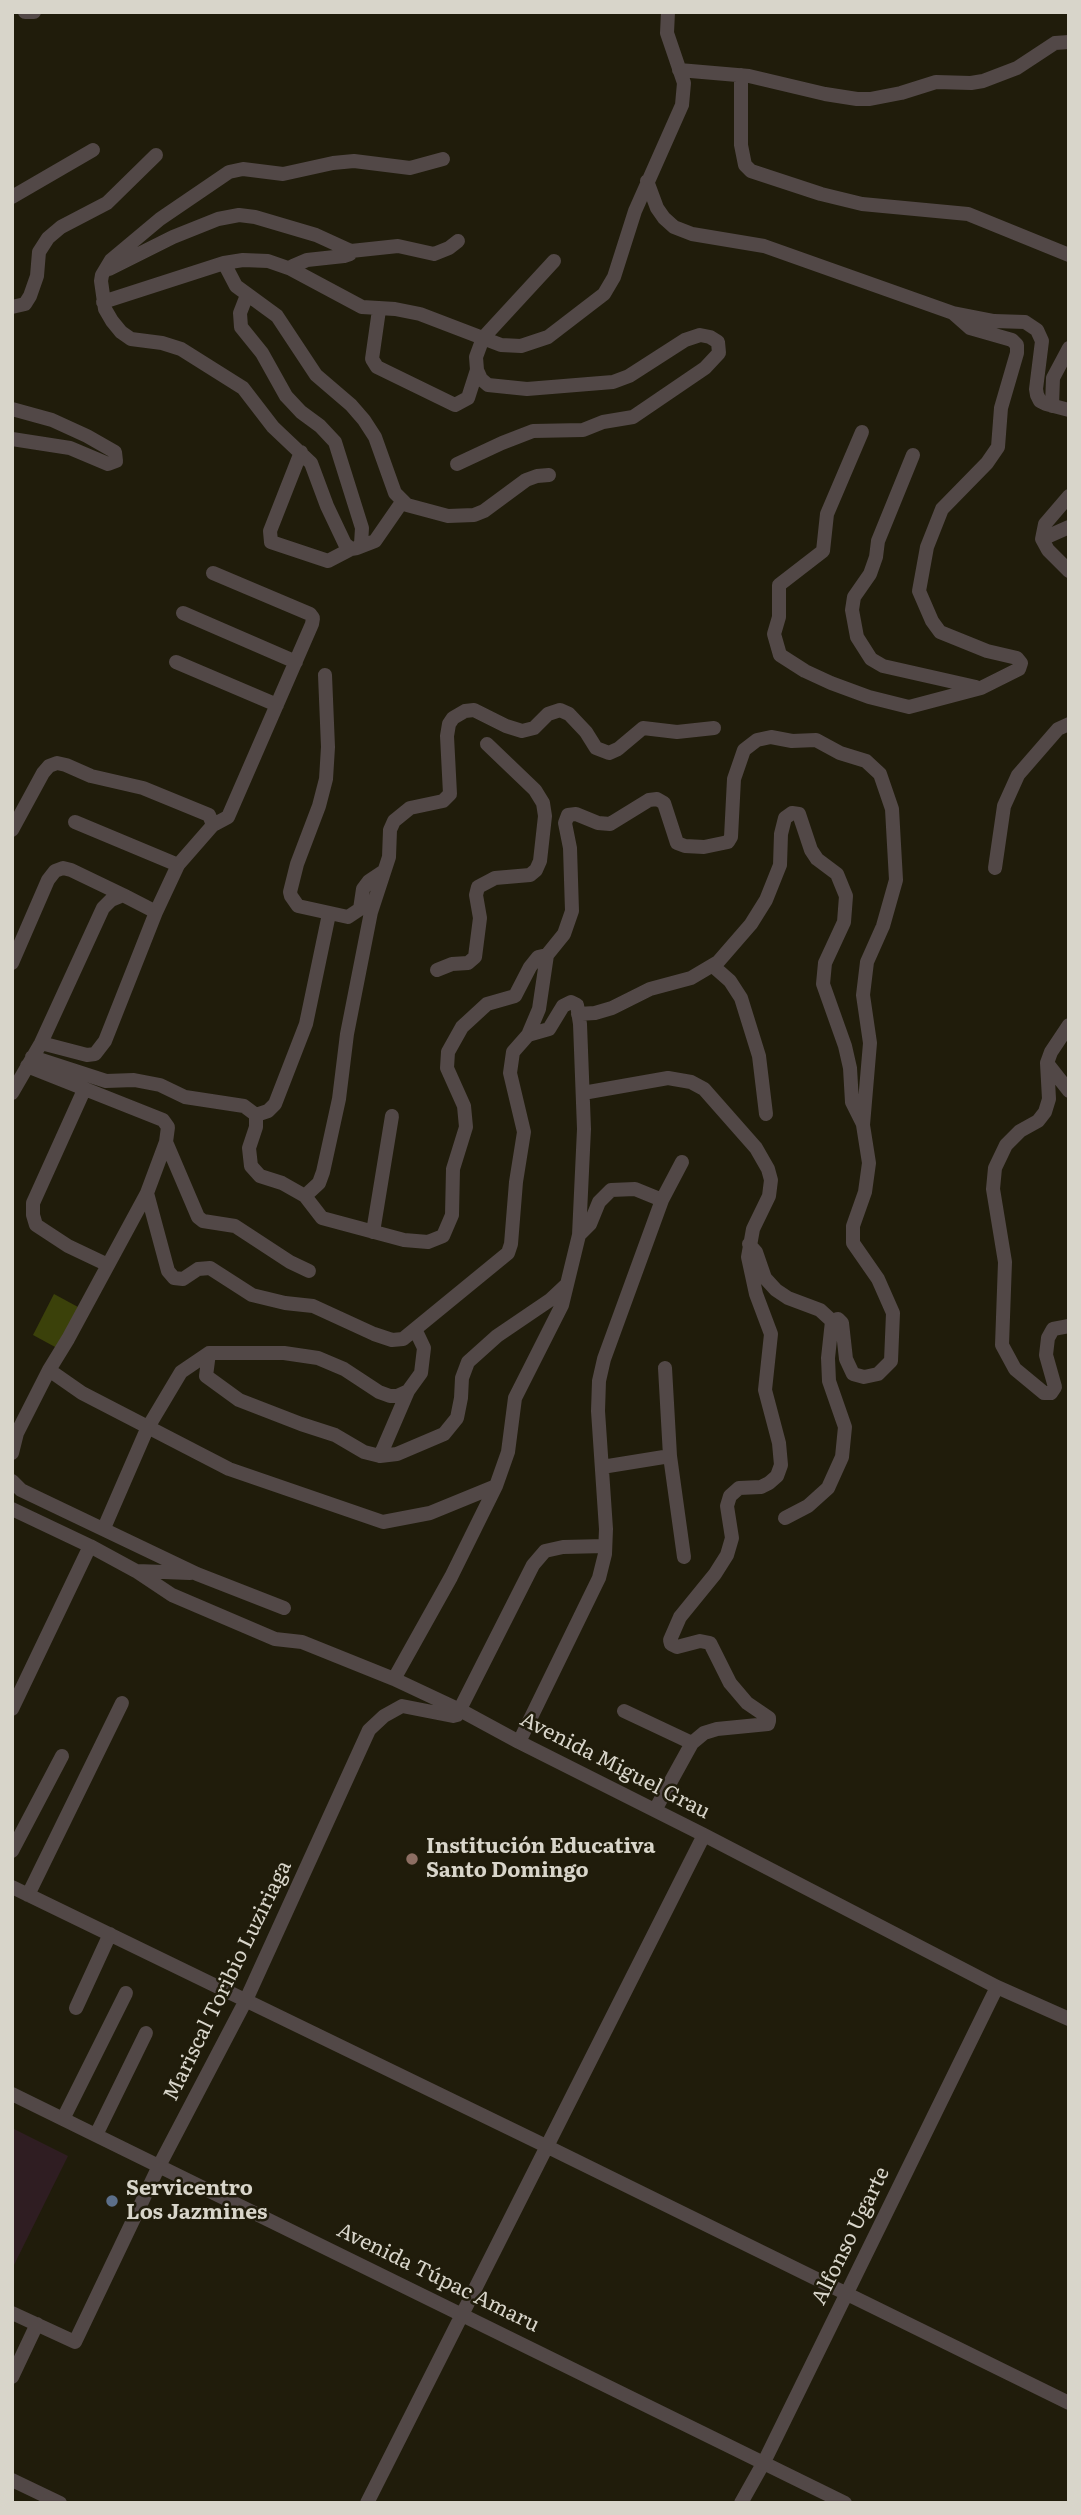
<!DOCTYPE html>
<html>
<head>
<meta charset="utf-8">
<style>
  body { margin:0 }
  #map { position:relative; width:1081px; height:2515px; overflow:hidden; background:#201c0b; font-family:Literata,serif }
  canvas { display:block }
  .frame { position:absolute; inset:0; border:14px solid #d8d5ca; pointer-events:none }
</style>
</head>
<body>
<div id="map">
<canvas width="1081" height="2515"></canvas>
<div class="frame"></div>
</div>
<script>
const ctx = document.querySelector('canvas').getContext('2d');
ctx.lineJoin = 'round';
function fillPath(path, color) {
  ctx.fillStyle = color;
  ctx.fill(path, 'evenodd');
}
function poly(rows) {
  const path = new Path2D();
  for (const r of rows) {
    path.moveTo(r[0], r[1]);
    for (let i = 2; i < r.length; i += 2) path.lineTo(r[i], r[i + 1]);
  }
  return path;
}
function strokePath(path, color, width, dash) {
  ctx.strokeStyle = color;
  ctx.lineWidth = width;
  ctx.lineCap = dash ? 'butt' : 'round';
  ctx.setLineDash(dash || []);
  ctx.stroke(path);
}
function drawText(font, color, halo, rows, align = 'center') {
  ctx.font = font + ' Literata,serif';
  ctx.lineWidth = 5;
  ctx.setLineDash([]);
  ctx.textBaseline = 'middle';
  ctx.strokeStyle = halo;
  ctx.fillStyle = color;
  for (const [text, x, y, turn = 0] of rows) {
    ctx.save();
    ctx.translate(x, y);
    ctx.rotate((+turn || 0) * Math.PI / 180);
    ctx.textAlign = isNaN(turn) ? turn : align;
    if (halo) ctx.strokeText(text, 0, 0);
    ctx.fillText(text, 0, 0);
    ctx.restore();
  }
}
fillPath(poly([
  [12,2128,68,2156,12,2269]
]), '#2f1d22');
fillPath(poly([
  [54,1294,78,1307,57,1348,33,1335]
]), '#3b410a');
strokePath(poly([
  [25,12,34,12],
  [679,70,749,76,825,94,857,99,870,99,901,93,936,82,971,83,983,81,1017,68,1055,43,1069,42],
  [741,75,741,145,745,165,751,171,821,194,862,204,968,214,1069,255],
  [647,181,657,208,664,218,674,227,692,234,764,246,953,313,994,321,1025,322,1037,330,1042,341,1036,389,1037,395,1040,401,1046,404,1069,410],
  [12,197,93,150],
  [351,251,398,246,434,254,449,248,458,241],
  [224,263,236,286,277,316,316,375,351,405,364,420,375,437,395,493,407,505,448,516,474,515,484,511,526,480,537,476,549,475],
  [109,269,173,237,218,219,239,215,255,217,316,235,351,251,350,254,344,256,307,260,293,266,291,269],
  [247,295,240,313,241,327,262,353,286,396,301,412,320,426,335,442,362,528,361,544,357,548,351,549,345,544,327,506,311,463,273,427,243,388,181,349,162,343,131,339,121,332,112,321,105,309,101,281,102,275,111,260,160,219,229,172,243,169,283,174,333,163,354,161,410,168,443,159],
  [103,302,224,263,243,260,268,261,291,269,362,307,395,309,420,314,501,345,521,346,548,337,604,294,614,277,635,211,682,105,684,83,667,33,668,12],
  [12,307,25,304,30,296,37,276,39,252,48,238,61,227,107,203,156,155],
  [379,310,372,359,377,367,455,405,468,398,477,370],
  [1052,406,1053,378,1069,348],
  [12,409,52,420,87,436,115,452,116,461,108,464,70,448,12,439],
  [862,432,827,514,823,551,779,585,779,617,774,634,780,655,805,671,831,683,869,697,909,707,981,688,1019,669,1021,663,1017,658,987,651,940,632,932,621,919,591,927,547,942,509,987,463,998,447,1001,408,1017,353,1017,345,1012,340,970,328,953,313],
  [301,452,270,531,271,542,328,561,351,549],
  [913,455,878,541,876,557,870,574,854,597,852,610,857,637,871,659,883,666,976,687],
  [457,464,502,443,533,431,583,430,603,422,633,417,705,368,719,353,718,342,710,337,700,335,685,340,629,376,613,382,527,389,488,385,481,379,477,370,476,357,483,338,554,261],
  [1069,496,1045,524,1042,539,1048,550,1069,571],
  [1042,539,1069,527],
  [357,548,375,541,402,502],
  [183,613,296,662],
  [176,662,277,705],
  [325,675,328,747,326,779,319,806,297,864,290,892,291,896,298,906,348,917,360,909,363,889,369,881,384,871],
  [75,822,178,865],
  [12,830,43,773,49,766,57,763,66,765,91,776,143,788,209,815,213,825],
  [995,868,1004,806,1018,775,1058,729,1069,724],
  [12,963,48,880,55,871,63,868,71,870,123,895],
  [713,966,730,981,741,998,759,1056,766,1114],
  [437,970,452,964,468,963,475,957,480,918,476,895,478,887,495,878,530,875,536,870,540,861,545,816,543,803,535,790,487,744],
  [578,1014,595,1013,612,1008,650,989,691,978,718,962,751,924,766,900,780,865,781,834,785,818,792,813,799,814,811,850,817,859,837,874,846,896,844,922,825,963,823,984,845,1046,850,1068,852,1102,863,1124],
  [1069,1025,1051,1052,1047,1063,1049,1099,1045,1112,1038,1121,1020,1131,1006,1145,995,1168,993,1189,1005,1262,1002,1345,1015,1369,1044,1393,1051,1393,1055,1387,1046,1355,1048,1338,1053,1329,1069,1326],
  [41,1043,87,1055,95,1054,105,1041,156,912,178,865,213,825,228,817,312,624,313,618,310,614,213,573],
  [32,1057,106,1081,134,1080,160,1085,185,1097,244,1106,256,1115,256,1127,249,1148,251,1166,260,1176,282,1183,305,1196,322,1218,404,1240,428,1242,443,1236,452,1215,453,1169,466,1127,464,1106,447,1068,448,1052,462,1027,487,1004,515,996,530,967,538,957,547,955],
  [1047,1063,1069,1091],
  [27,1066,163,1120,168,1127,166,1142,147,1193,168,1271,174,1278,183,1279,198,1269,210,1268,252,1295,285,1303,313,1306,374,1334,392,1340,403,1339,508,1253,511,1244,516,1182,524,1132,510,1073,513,1052,528,1035,539,1009,547,955,564,934,572,911,570,848,565,823,568,815,576,814,598,823,610,824,649,800,657,799,664,803,677,843,685,846,704,847,728,842,731,837,734,779,744,750,757,740,771,737,792,741,816,740,840,753,866,761,880,774,892,809,896,880,883,926,867,962,863,995,870,1043,863,1125,869,1163,865,1192,853,1226,853,1243,878,1279,893,1313,891,1361,878,1374,864,1377,853,1374,846,1359,842,1323,838,1319,832,1321,828,1358,829,1381,845,1427,842,1457,828,1488,808,1506,785,1518],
  [84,1090,33,1203,33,1215,36,1225,68,1246,108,1265],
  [12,1093,41,1043,103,908,111,900,123,895,156,912],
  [583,1093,668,1078,691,1082,704,1089,756,1148,768,1169,771,1180,769,1196,753,1229,748,1257,756,1294,771,1334,765,1390,779,1443,781,1465,777,1476,769,1483,761,1487,739,1488,730,1496,727,1506,732,1538,727,1555,715,1574,680,1617,670,1640,671,1644,677,1647,700,1641,710,1643,730,1683,747,1703,769,1718,769,1721,768,1724,717,1729,704,1733,692,1743,655,1810],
  [256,1115,268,1111,275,1104,306,1024,329,914],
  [166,1142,198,1217,203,1221,235,1226,290,1262,309,1271],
  [305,1196,319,1183,323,1172,339,1099,347,1034,371,912,389,857,390,830,394,821,410,808,443,801,450,794,447,736,449,724,453,718,465,711,474,710,506,726,522,731,534,728,548,714,560,710,569,714,586,732,596,748,609,753,618,749,643,728,677,732,714,728],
  [373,1232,392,1116],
  [579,1235,590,1224,599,1202,611,1190,635,1189,662,1200],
  [749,1244,756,1252,765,1278,776,1290,788,1298,820,1310,832,1321],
  [209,1353,206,1376,239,1400,301,1424,335,1435,364,1452,380,1456,397,1454,444,1434,457,1418,461,1398,462,1378,468,1362,497,1336,550,1300,566,1285],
  [665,1368,670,1456,684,1557],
  [49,1370,82,1393,229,1469,383,1522,430,1513,496,1486],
  [12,1453,17,1433,49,1370,68,1339,147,1193],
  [380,1456,408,1391],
  [602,1467,670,1456],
  [12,1481,21,1490,197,1574,284,1608],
  [12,1509,90,1546,136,1571,172,1595,275,1639,302,1642,394,1679,460,1710,519,1742,704,1835,997,1987,1069,2019],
  [104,1528,147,1429,181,1372,209,1353,284,1353,318,1358,344,1369,379,1392,390,1396,397,1396,408,1391,421,1373,424,1348,415,1329],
  [137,1571,190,1573],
  [394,1679,451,1577,496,1486,508,1452,515,1398,562,1305,579,1235,584,1129,580,1024,577,1005,571,1002,563,1006,549,1029,528,1035],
  [12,1709,90,1546],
  [624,1711,692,1743],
  [519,1742,599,1578,605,1554,606,1529,598,1411,599,1381,604,1359,662,1200,682,1162],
  [12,1851,62,1756],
  [12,1887,548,2147,1069,2403],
  [28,1895,122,1703],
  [76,2008,110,1934],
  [12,2094,845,2503],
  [63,2119,126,1993],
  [96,2135,146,2033],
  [12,2313,75,2342,159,2166,246,2000,369,1730,384,1716,402,1706,453,1716,457,1715,533,1565,545,1551,563,1547,605,1546],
  [12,2377,37,2324],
  [12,2480,60,2503],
  [367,2503,704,1835],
  [741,2503,764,2462,997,1987]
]), '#524847', 14);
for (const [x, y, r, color] of [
  [412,1859,7,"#8d6e63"],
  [112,2201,7,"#5c6f8a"]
]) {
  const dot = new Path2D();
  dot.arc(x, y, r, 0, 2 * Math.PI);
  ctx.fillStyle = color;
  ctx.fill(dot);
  strokePath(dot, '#201c0b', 2.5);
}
drawText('21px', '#d8d5ca', '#201c0b', [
  ["Avenida Miguel Grau",615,1766,27],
  ["Mariscal Toribio Luziriaga",228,1981,-64],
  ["Alfonso Ugarte",851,2236,-64],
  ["Avenida Túpac Amaru",438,2278,26]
]);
drawText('bold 21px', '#d8d5ca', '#201c0b', [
  ["Institución Educativa",426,1847],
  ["Santo Domingo",426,1871],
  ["Servicentro",126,2189],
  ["Los Jazmines",126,2213]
], 'left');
</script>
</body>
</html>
